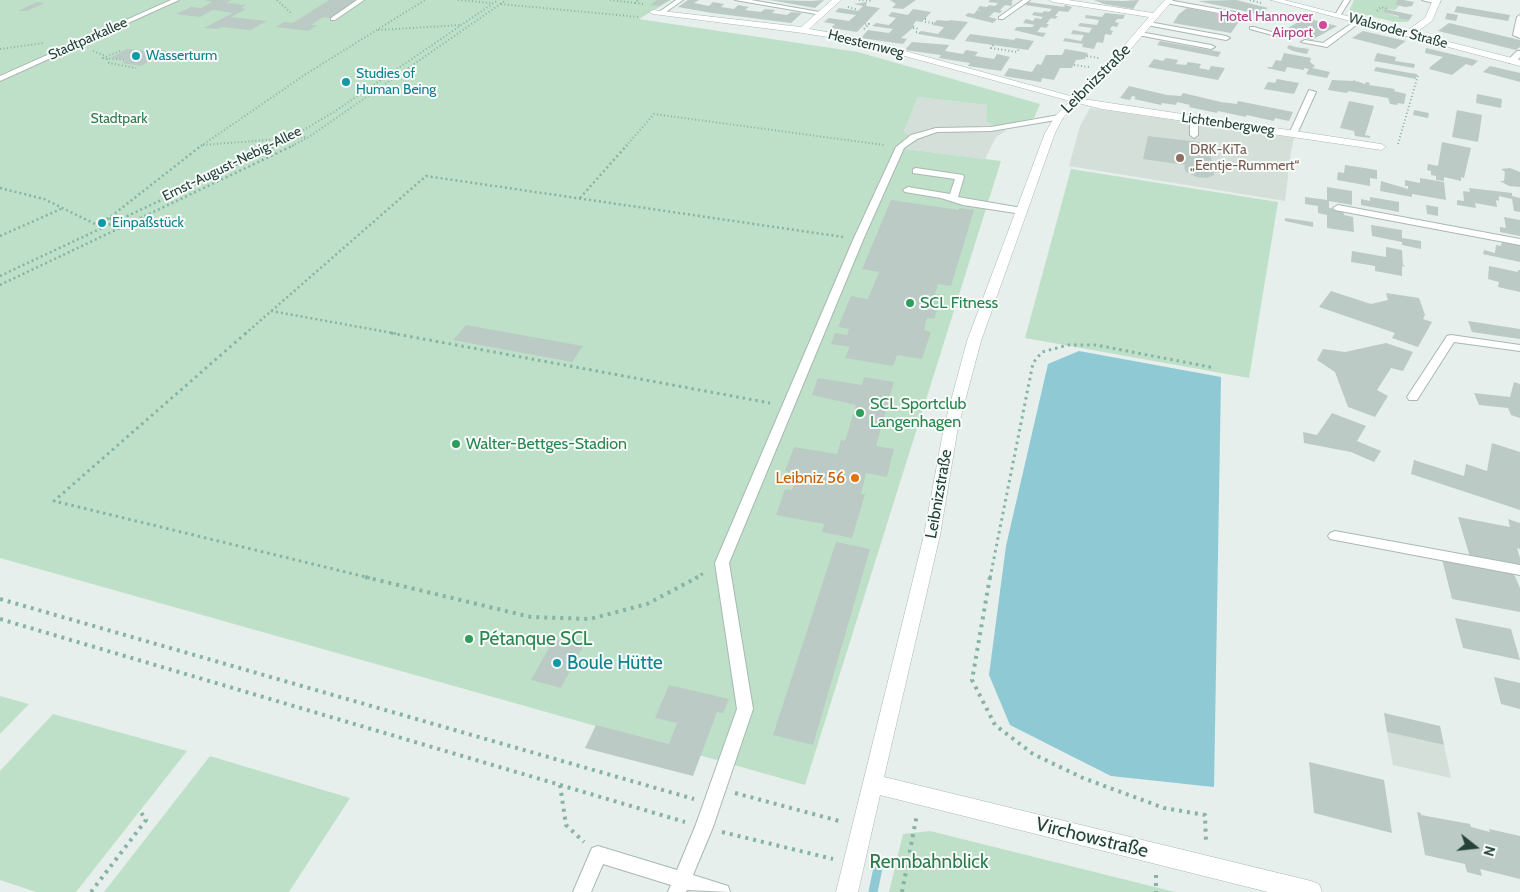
<!DOCTYPE html>
<html>
<head>
<meta charset="utf-8">
<style>
  body { margin:0 }
  #map { position:relative; width:1520px; height:892px; overflow:hidden; background:#e6efeb; font-family:Cabin,sans-serif }
  canvas { display:block }
  .north { position:absolute; left:1450px; top:822px; width:50px; height:50px; -webkit-text-stroke:4px #f7fbf9; paint-order:stroke; rotate:106deg; font-size:14px; font-weight:700; line-height:20px; text-align:center; color:#24423a }
  .north::after { content:''; display:block; margin:auto; width:18px; height:22px; background:#24423a; clip-path:polygon(50% 0,100% 100%,50% 72%,0 100%) }
</style>
</head>
<body>
<div id="map">
<canvas width="1520" height="892"></canvas>
<div class="north">N</div>
</div>
<script>
const ctx = document.querySelector('canvas').getContext('2d');
ctx.lineJoin = 'round';
function fillPath(path, color) {
  ctx.fillStyle = color;
  ctx.fill(path, 'evenodd');
}
function poly(rows) {
  const path = new Path2D();
  for (const r of rows) {
    path.moveTo(r[0], r[1]);
    for (let i = 2; i < r.length; i += 2) path.lineTo(r[i], r[i + 1]);
  }
  return path;
}
function strokePath(path, color, width, dash) {
  ctx.strokeStyle = color;
  ctx.lineWidth = width;
  ctx.lineCap = dash ? 'butt' : 'round';
  ctx.setLineDash(dash || []);
  ctx.stroke(path);
}
function drawText(font, color, halo, rows, align = 'center') {
  ctx.font = font + ' Cabin,sans-serif';
  ctx.lineWidth = 4;
  ctx.setLineDash([]);
  ctx.textBaseline = 'middle';
  ctx.strokeStyle = halo;
  ctx.fillStyle = color;
  for (const [text, x, y, turn = 0] of rows) {
    ctx.save();
    ctx.translate(x, y);
    ctx.rotate((+turn || 0) * Math.PI / 180);
    ctx.textAlign = isNaN(turn) ? turn : align;
    if (halo) ctx.strokeText(text, 0, 0);
    ctx.fillText(text, 0, 0);
    ctx.restore();
  }
}
fillPath(poly([
  [918,97,987,105,986,121,1006,131,996,137,985,159,906,149,921,139,902,134],
  [1090,108,1294,138,1291,151,1285,201,1069,166,1080,126],
  [1387,732,1444,745,1451,778,1393,765]
]), '#d4dfda');
fillPath(poly([
  [0,0,671,0,639,19,858,52,1040,104,1034,118,996,126,986,121,987,105,918,97,903,133,921,139,906,149,1001,161,805,785,0,558],
  [1354,0,1397,0,1395,5,1399,6,1395,10,1385,9,1382,12,1410,20,1407,22,1395,22,1349,11],
  [1071,169,1278,202,1249,378,1025,338],
  [0,696,29,704,0,734],
  [53,714,187,751,76,892,36,892,0,880,0,771],
  [210,756,350,798,289,892,104,892],
  [930,831,1175,892,889,892,903,834]
]), '#bfe0c8');
fillPath(poly([
  [1079,351,1221,377,1214,787,1111,776,1010,725,989,675,1006,546,1048,364]
]), '#8ec9d4');
strokePath(poly([
  [873,892,878,868]
]), '#8ec9d4', 9);
fillPath(poly([
  [204,0,232,0,226,3,241,4,238,5,246,5,241,8,246,9,231,17,267,21,250,30,222,27,217,29,204,28,233,13,213,10,200,17,176,14,191,7,201,8,212,2],
  [329,0,358,0,331,18,323,17,311,25,317,25,309,31,276,27,284,22,293,23],
  [657,0,669,0,659,6,650,5],
  [688,0,699,0,694,3,709,6,713,2,724,4,721,7,734,9,738,5,749,7,745,10,761,12,765,9,775,10,772,13,787,15,791,12,802,13,791,23,712,13,678,7],
  [770,0,811,1,824,0,815,8],
  [890,0,916,0,903,9,892,8,896,4],
  [990,0,1013,0,1011,3,1013,3,1011,6,1005,5,1000,10,1002,11,1000,13,994,12,989,17,997,19,993,23,965,16,968,13,974,14,977,10,981,11,977,9,980,6,987,7,989,5,995,6,998,3,988,2],
  [1094,0,1123,1,1139,0,1133,9,1104,4],
  [1236,0,1268,8,1258,14,1198,1],
  [1397,0,1403,0,1414,2,1412,6,1406,7,1395,5],
  [37,2,45,3,27,11,18,11],
  [867,2,866,6,880,8,857,32,831,28,835,24,824,22,829,18,849,21,856,15,835,12,839,8,858,11,863,6,854,4],
  [1028,2,1064,7,1065,5,1072,7,1068,12,1059,11,1055,16,1058,16,1055,19,1051,18,1046,24,1049,24,1046,28,1041,27,1037,32,1046,33,1043,37,1014,30,1017,27,1032,27,1035,25,1023,23,1026,19,1033,21,1035,18,1041,19,1043,17,1032,15,1034,12,1042,13,1044,11,1049,12,1052,9,1025,5],
  [1457,6,1510,15,1508,21,1454,12],
  [1187,8,1223,15,1240,20,1231,33,1173,23,1179,14],
  [913,9,931,12,922,22,916,21,913,25,915,26,901,38,907,39,903,44,861,38,868,30,889,33,893,29,872,26,876,23,889,25,896,18,888,16,892,12,908,15],
  [1385,9,1394,11,1413,15,1409,20,1398,18,1399,16,1382,12],
  [1105,13,1125,15,1123,19,1117,19,1115,22,1119,23,1117,27,1112,26,1110,30,1113,31,1111,35,1105,34,1103,43,1097,42,1094,49,1082,47,1083,44,1063,41,1065,38,1081,41,1084,35,1071,34,1073,30,1089,33,1092,28,1078,26,1080,23,1097,25,1099,20,1085,18,1086,15,1102,17],
  [1447,13,1458,15,1456,21,1445,19],
  [1305,18,1337,26,1312,40,1281,32],
  [937,20,948,21,950,20,968,22,954,40,918,34,921,31,938,34,944,27,932,25],
  [1449,23,1520,40,1520,47,1516,50,1438,31],
  [1363,31,1406,41,1395,49,1352,38],
  [970,34,1014,40,1016,38,1034,41,1028,50,965,41],
  [1160,41,1221,52,1218,57,1157,45],
  [912,42,949,45,945,51,963,54,966,50,978,52,975,56,994,59,997,54,1010,57,1001,71,968,66,970,63,939,58,941,55,905,50],
  [1289,45,1295,47,1309,49,1307,54,1293,51,1287,48],
  [150,48,168,51,141,66,121,63,127,60,110,58,127,49,145,51],
  [1426,48,1472,59,1478,61,1472,66,1466,64,1452,75,1429,69,1430,67,1443,57,1425,53],
  [1065,49,1088,53,1085,59,1076,60,1072,68,1060,68,1054,80,1042,78,1041,82,1004,76,1009,68,1032,72,1037,64,1041,65,1046,55,1062,55],
  [1284,53,1311,58,1310,62,1315,66,1312,68,1330,72,1327,78,1306,74,1309,69,1304,68,1304,70,1287,67,1285,72,1267,68,1268,67,1272,67,1276,60,1281,61],
  [1377,53,1396,57,1395,61,1415,64,1414,68,1374,61],
  [1166,58,1178,60,1176,64,1186,65,1188,62,1201,64,1199,68,1209,70,1211,66,1225,68,1218,80,1148,67,1154,59,1163,61],
  [1490,66,1520,73,1520,82,1483,72],
  [1376,67,1410,73,1417,74,1416,79,1374,71],
  [1277,79,1299,83,1294,94,1264,89,1268,82,1275,83],
  [1332,80,1353,81,1353,80,1365,84,1366,82,1370,83,1369,85,1395,89,1394,91,1406,94,1404,104,1398,103,1397,105,1390,104,1388,98,1348,91,1347,93,1328,90],
  [1129,86,1167,95,1181,96,1183,93,1221,102,1237,104,1238,101,1293,112,1289,121,1275,118,1274,121,1246,115,1246,117,1218,111,1217,113,1189,107,1190,105,1177,102,1176,105,1162,103,1161,105,1134,99,1136,97,1132,96,1130,100,1120,98],
  [1477,94,1502,99,1501,108,1476,103],
  [1349,101,1374,106,1365,135,1370,136,1370,138,1355,136,1354,131,1340,128],
  [1414,110,1429,113,1428,118,1413,115],
  [1457,110,1482,115,1478,142,1452,137],
  [1148,136,1208,143,1213,167,1211,167,1214,169,1214,175,1207,178,1197,177,1186,172,1184,166,1186,165,1143,159],
  [1442,142,1471,148,1464,178,1461,177,1461,181,1444,177,1444,181,1436,180,1436,176,1431,175,1431,171,1427,170,1428,164,1438,166],
  [1345,165,1377,170,1377,179,1370,178,1370,186,1337,180,1338,172,1344,173],
  [1510,168,1520,172,1520,187,1509,186,1500,181,1504,181,1505,172,1501,169],
  [1420,178,1444,182,1446,200,1412,194,1412,197,1380,191,1381,181,1408,189,1408,186,1405,186,1405,180,1420,183],
  [1327,187,1352,191,1352,205,1329,201,1329,208,1343,210,1344,215,1353,217,1354,232,1327,228,1327,215,1318,213,1318,206,1305,204,1305,197,1327,200],
  [1469,188,1512,193,1512,196,1520,198,1520,212,1514,211,1512,199,1499,196,1499,201,1496,200,1497,207,1475,203,1476,208,1457,205,1457,200,1464,201,1463,191,1470,192],
  [1370,197,1399,202,1399,212,1361,205,1361,199,1370,201],
  [891,200,959,210,959,208,974,210,951,286,938,284,935,294,942,295,934,319,927,318,924,330,931,332,922,359,897,355,893,366,845,358,850,347,831,344,835,333,847,335,849,329,838,327,851,296,868,299,879,272,862,269],
  [1426,205,1438,207,1438,216,1427,214],
  [1504,217,1520,220,1520,236,1500,232,1500,227,1506,228],
  [1285,218,1313,222,1313,227,1285,221],
  [1371,225,1402,230,1402,238,1421,241,1421,249,1402,245,1402,242,1372,236],
  [1502,241,1520,245,1520,262,1483,254,1484,250,1495,253,1496,245,1501,246],
  [1386,247,1402,250,1403,265,1406,267,1402,266,1402,276,1375,271,1375,266,1351,262,1352,251,1386,257],
  [1489,266,1518,272,1518,270,1520,270,1520,292,1498,287,1499,282,1488,279],
  [1331,291,1371,304,1388,300,1386,293,1419,298,1425,315,1423,319,1432,322,1418,347,1392,338,1395,333,1319,307],
  [1468,321,1520,329,1520,339,1472,332],
  [466,325,583,346,572,362,453,340],
  [1386,343,1413,352,1403,371,1391,368,1377,390,1388,396,1375,417,1348,407,1335,372,1317,360,1323,349,1345,352],
  [864,377,894,382,876,446,894,449,887,477,866,473,861,494,865,494,852,538,822,532,824,524,776,515,785,489,792,490,798,474,785,471,794,447,837,454,841,440,845,441,856,405,812,395,818,378,862,385],
  [1514,382,1520,384,1520,418,1511,415,1508,408,1479,405,1474,393,1510,397],
  [1332,413,1366,426,1357,441,1381,451,1374,462,1351,452,1304,443,1303,432,1317,435],
  [1492,443,1520,452,1520,510,1411,474,1414,460,1464,476,1466,464,1487,471],
  [1458,517,1510,527,1508,519,1520,523,1520,549,1517,548,1520,558,1520,567,1470,557],
  [836,542,870,549,813,745,773,735],
  [1442,559,1513,572,1520,588,1520,612,1452,599],
  [1455,618,1511,629,1520,660,1463,648],
  [554,639,583,646,561,688,531,680],
  [1494,677,1520,683,1520,709,1501,704],
  [669,685,729,699,723,713,717,712,693,776,585,748,596,725,669,744,677,723,655,718],
  [1384,713,1440,726,1444,745,1387,732],
  [1309,762,1384,780,1392,833,1314,813],
  [1417,812,1421,813,1421,815,1470,824,1471,827,1490,832,1489,829,1520,836,1520,879,1480,869,1482,876,1467,872,1465,864,1425,855]
]), '#bbcac4');
const service = poly([
  [171,0,179,0,0,81,0,76,171,0],
  [357,0,364,0,335,20,331,20,331,18,357,0],
  [676,0,683,0,663,14,659,14,659,12,676,0],
  [735,0,751,0,825,13,822,15,735,0],
  [1023,0,1030,0,1003,19,999,19,999,17,1023,0],
  [1168,0,1240,13,1243,15,1240,17,1166,3,1166,1,1168,0],
  [1344,0,1350,0,1340,16,1336,16,1335,15,1344,0],
  [1422,0,1437,0,1440,2,1437,4,1422,0],
  [1520,15,1520,38,1513,35,1517,17,1520,15],
  [1358,19,1363,20,1327,47,1301,42,1305,40,1323,43,1358,19],
  [1149,22,1226,36,1230,38,1226,40,1147,25,1146,24,1149,22],
  [1250,27,1254,27,1282,35,1276,36,1250,29,1250,27],
  [1140,32,1211,45,1215,47,1211,49,1138,35,1136,34,1140,32],
  [1517,51,1520,51,1520,57,1515,63,1509,63,1509,59,1517,51],
  [1309,90,1316,92,1297,134,1290,136,1289,134,1309,90],
  [1059,115,1063,117,1062,119,991,131,937,132,917,139,904,148,863,240,729,563,753,709,713,827,693,875,728,886,730,892,687,890,686,892,668,892,671,885,603,864,591,892,573,892,592,848,598,846,677,870,695,827,737,709,715,563,853,240,896,147,911,135,936,128,991,127,1059,115],
  [1194,118,1201,120,1198,124,1198,135,1194,138,1190,135,1190,124,1194,118],
  [916,168,963,175,964,177,958,197,1022,208,1027,211,1022,214,963,205,941,198,905,192,903,190,908,187,950,194,955,179,913,173,913,169,916,168],
  [1338,205,1520,239,1520,245,1335,210,1333,208,1338,205],
  [1451,335,1520,345,1520,351,1454,342,1417,400,1409,400,1407,397,1447,336,1451,335],
  [1335,531,1520,565,1520,575,1330,539,1328,536,1330,533,1335,531]
]);
const minor = poly([
  [832,0,841,0,809,29,850,36,1074,97,1110,62,1149,17,1053,2,1049,0,1068,0,1153,13,1165,0,1173,0,1116,66,1083,99,1381,144,1386,147,1381,150,1102,109,1078,103,1063,118,1055,133,981,341,958,427,940,535,884,777,1311,881,1319,884,1322,892,1268,892,880,795,858,892,836,892,924,535,944,427,967,341,1045,133,1056,115,1070,101,846,40,803,33,653,14,649,12,653,10,801,27,832,0],
  [1433,0,1441,0,1432,21,1411,36,1405,36,1405,32,1425,18,1433,0]
]);
const tertiary = poly([
  [1271,0,1284,0,1520,60,1520,66,1271,0]
]);
strokePath(service, '#a8b8b2', 2);
strokePath(minor, '#a8b8b2', 1);
strokePath(tertiary, '#a8b8b2', 1);
strokePath(poly([
  [277,0,291,13],
  [458,0,492,3],
  [610,0,635,3,638,0],
  [859,0,873,1],
  [1250,0,1261,3],
  [635,3,644,4],
  [501,4,639,17],
  [848,7,858,10],
  [1377,11,1381,7,1388,9],
  [925,19,928,19],
  [925,22,934,23],
  [913,28,919,29],
  [864,29,869,24,865,24],
  [378,30,461,25],
  [916,32,920,33],
  [993,45,991,48,1017,52,1019,49],
  [0,49,44,43],
  [93,51,106,56],
  [120,51,103,58,124,60],
  [1087,56,1099,58],
  [107,59,109,63,136,68],
  [1074,65,1089,67],
  [1398,144,1418,75],
  [203,145,306,137],
  [201,146,306,74,425,0],
  [276,146,334,112,498,0],
  [292,146,309,137,506,0],
  [626,146,654,114,884,145]
]), '#86b3a5', 2, [1, 2.5]);
strokePath(poly([
  [0,188,44,199,95,224,109,218],
  [580,198,627,145],
  [125,225,109,218,202,145],
  [0,236,61,209],
  [0,276,278,145],
  [0,285,294,145],
  [271,311,398,334],
  [245,334,426,176,843,237]
]), '#86b3a5', 2.5, [2, 3]);
strokePath(poly([
  [246,333,54,501,370,578],
  [391,333,770,403],
  [695,578,706,572],
  [990,578,1033,363,1042,352,1068,345,1096,345,1215,368]
]), '#86b3a5', 3, [2.5, 4]);
strokePath(poly([
  [365,577,531,617,590,619,647,604,698,577],
  [990,577,972,680,995,725,1033,754,1083,778,1164,808,1205,815,1206,843],
  [0,599,694,799],
  [0,619,685,822],
  [560,785,566,825,584,842],
  [735,793,843,822],
  [722,832,833,859],
  [1156,875,1156,892],
  [91,892,146,820,140,811],
  [902,892,917,814]
]), '#86b3a5', 4, [3, 5]);
fillPath(service, '#fff');
fillPath(minor, '#fff');
fillPath(tertiary, '#fff');
for (const [x, y, r, color] of [
  [1323,25,5,"#d1479c"],
  [136,56,5,"#0f9aa8"],
  [346,82,5,"#0f9aa8"],
  [1180,158,5,"#8d6e63"],
  [102,223,5,"#0f9aa8"],
  [910,303,5,"#2e9e5b"],
  [860,413,5,"#2e9e5b"],
  [456,444,5,"#2e9e5b"],
  [855,478,5,"#e8710a"],
  [469,639,5,"#2e9e5b"],
  [557,663,5,"#0f9aa8"]
]) {
  const dot = new Path2D();
  dot.arc(x, y, r, 0, 2 * Math.PI);
  ctx.fillStyle = color;
  ctx.fill(dot);
  strokePath(dot, '#f7fbf9', 2);
}
drawText('14px', '#b23c85', '#f7fbf9', [
  ["Hotel Hannover",1313,17],
  ["Airport",1313,33]
], 'right');
drawText('14px', '#24423a', '#f7fbf9', [
  ["Walsroder Straße",1398,31,15],
  ["Stadtparkallee",88,39,-24],
  ["Heesternweg",866,44,14],
  ["Lichtenbergweg",1228,124,8],
  ["Ernst-August-Nebig-Allee",232,164,-26]
]);
drawText('14px', '#0d838f', '#f7fbf9', [
  ["Wasserturm",146,56],
  ["Studies of",356,74],
  ["Human Being",356,90],
  ["Einpaßstück",112,223]
], 'left');
drawText('14px', '#2d7a4b', '#f7fbf9', [
  ["Stadtpark",119,119]
]);
drawText('14px', '#785e54', '#f7fbf9', [
  ["DRK-KiTa",1190,150],
  ["„Eentje-Rummert“",1190,166]
], 'left');
drawText('16px', '#24423a', '#f7fbf9', [
  ["Leibnizstraße",1096,79,-45],
  ["Leibnizstraße",939,494,-80]
]);
drawText('16px', '#27864d', '#f7fbf9', [
  ["SCL Fitness",920,303],
  ["SCL Sportclub",870,404],
  ["Langenhagen",870,422],
  ["Walter-Bettges-Stadion",466,444]
], 'left');
drawText('16px', '#c56008', '#f7fbf9', [
  ["Leibniz 56",845,478]
], 'right');
drawText('19px', '#27864d', '#f7fbf9', [
  ["Pétanque SCL",479,639]
], 'left');
drawText('19px', '#0d838f', '#f7fbf9', [
  ["Boule Hütte",567,663]
], 'left');
drawText('19px', '#24423a', '#f7fbf9', [
  ["Virchowstraße",1092,838,14]
]);
drawText('19px', '#2d7a4b', '#f7fbf9', [
  ["Rennbahnblick",929,862]
]);
</script>
</body>
</html>
